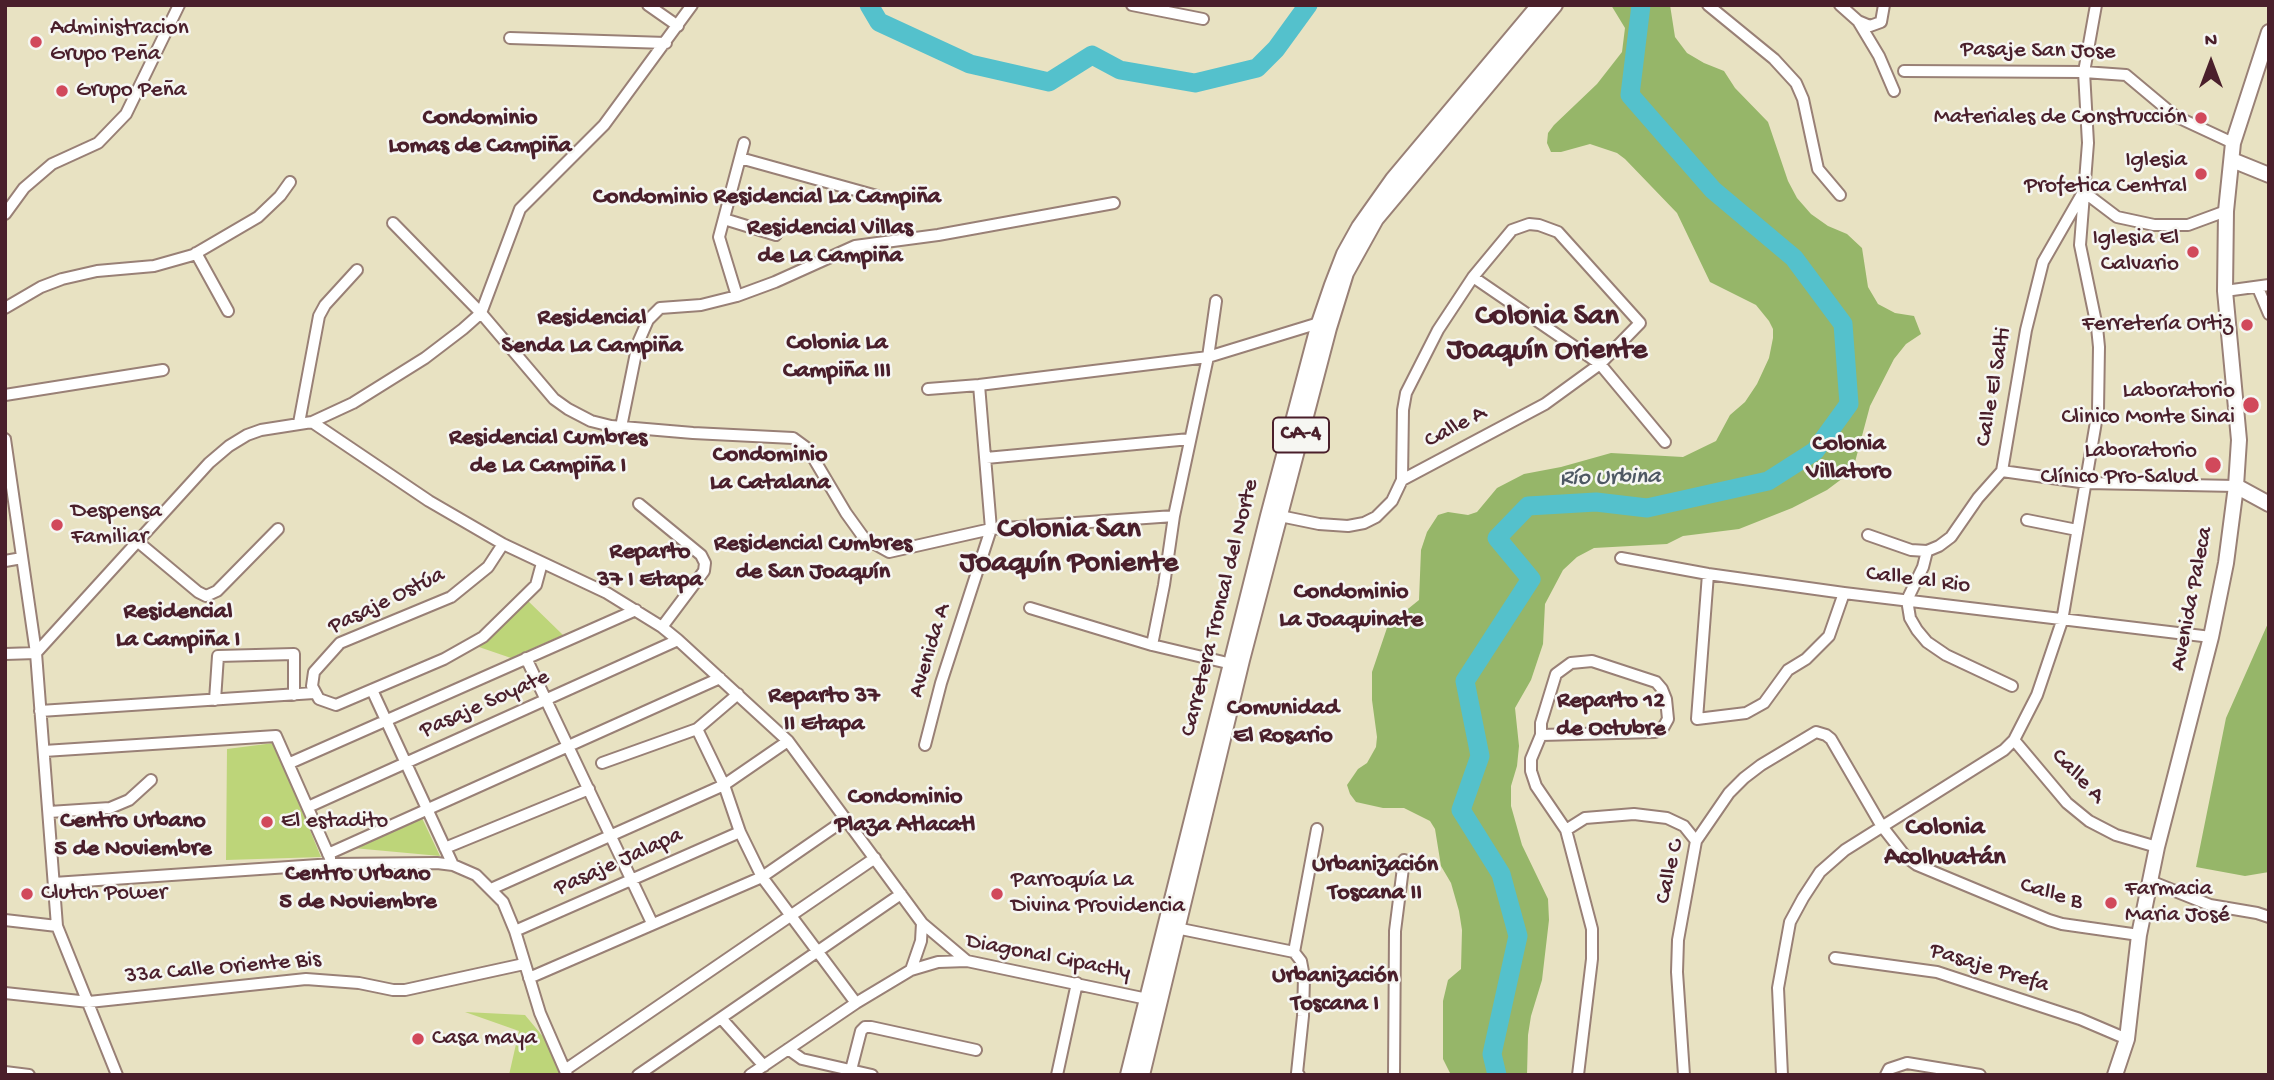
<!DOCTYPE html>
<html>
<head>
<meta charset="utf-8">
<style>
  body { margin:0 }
  #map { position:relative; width:2274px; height:1080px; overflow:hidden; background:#e8e2c2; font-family:"Gochi Hand",sans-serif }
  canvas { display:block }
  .frame { position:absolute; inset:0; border:7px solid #4a1f2b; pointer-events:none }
  .north { position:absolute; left:2176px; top:28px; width:70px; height:70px; -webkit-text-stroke:5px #f6f6f2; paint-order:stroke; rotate:0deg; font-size:19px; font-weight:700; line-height:28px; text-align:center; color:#4a1f2b }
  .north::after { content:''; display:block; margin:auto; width:24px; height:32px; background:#4a1f2b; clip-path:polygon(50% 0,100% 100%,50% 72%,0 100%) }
</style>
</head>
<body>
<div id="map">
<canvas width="2274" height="1080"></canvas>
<div class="frame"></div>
<div class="north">N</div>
</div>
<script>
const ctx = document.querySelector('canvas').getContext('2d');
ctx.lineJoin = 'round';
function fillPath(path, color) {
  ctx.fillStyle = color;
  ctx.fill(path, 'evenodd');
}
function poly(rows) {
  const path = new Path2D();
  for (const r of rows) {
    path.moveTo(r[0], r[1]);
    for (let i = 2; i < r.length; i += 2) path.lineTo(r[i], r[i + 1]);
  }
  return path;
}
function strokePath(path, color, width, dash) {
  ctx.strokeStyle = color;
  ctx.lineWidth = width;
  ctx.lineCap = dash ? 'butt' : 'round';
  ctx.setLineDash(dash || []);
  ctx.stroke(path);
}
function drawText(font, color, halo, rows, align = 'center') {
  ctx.font = font + ' "Gochi Hand",sans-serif';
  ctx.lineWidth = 5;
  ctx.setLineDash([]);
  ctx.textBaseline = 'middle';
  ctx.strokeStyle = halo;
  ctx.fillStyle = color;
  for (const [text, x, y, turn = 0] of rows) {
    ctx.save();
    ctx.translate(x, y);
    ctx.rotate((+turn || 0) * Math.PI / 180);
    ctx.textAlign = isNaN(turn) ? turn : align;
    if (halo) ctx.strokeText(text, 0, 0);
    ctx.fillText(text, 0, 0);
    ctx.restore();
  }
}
fillPath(poly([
  [525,598,563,635,511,658,476,646],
  [274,743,321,857,226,860,227,749],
  [421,816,440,856,353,848],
  [465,1012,525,1015,555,1051,565,1075,509,1075,519,1031]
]), '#bdd579');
fillPath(poly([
  [1611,5,1670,5,1675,37,1687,53,1704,63,1724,71,1735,88,1768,122,1788,181,1797,198,1811,214,1828,226,1847,234,1862,248,1868,287,1878,304,1895,313,1914,316,1921,334,1906,344,1894,359,1870,406,1855,462,1843,478,1827,490,1792,508,1739,529,1683,536,1667,544,1594,548,1577,557,1563,570,1545,604,1543,644,1531,680,1515,708,1519,746,1517,766,1511,786,1511,806,1522,845,1548,899,1549,920,1542,980,1531,1016,1528,1035,1527,1075,1451,1075,1443,1059,1443,1001,1448,980,1461,969,1462,930,1459,911,1451,883,1441,866,1435,829,1430,821,1404,808,1383,808,1356,802,1350,794,1347,785,1358,769,1367,763,1376,747,1377,737,1372,700,1372,672,1388,625,1419,600,1421,550,1427,532,1438,515,1448,512,1468,515,1477,512,1497,488,1524,474,1561,467,1611,453,1683,457,1716,441,1730,415,1745,402,1757,384,1769,358,1773,338,1773,329,1769,321,1756,305,1710,282,1677,213,1625,159,1617,153,1590,144,1561,152,1551,152,1547,143,1548,133,1554,125,1597,84,1622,52,1625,28],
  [2269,621,2269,872,2245,876,2196,867,2226,718]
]), '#96b669');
strokePath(poly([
  [869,5,879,22,970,64,1049,82,1092,55,1120,70,1195,83,1257,68,1276,49,1308,5],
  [1497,1075,1492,1054,1518,936,1501,874,1461,810,1480,756,1465,681,1531,579,1497,538,1528,506,1596,502,1647,508,1768,481,1815,451,1849,404,1843,324,1794,258,1713,190,1630,95,1641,5]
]), '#54c1cc', 19);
const minor = poly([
  [648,5,678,26],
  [1132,5,1203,19],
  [1708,5,1774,59,1796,83,1803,99,1818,169,1840,195],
  [1840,5,1858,21,1870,26,1881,22,1884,5],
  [1858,21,1879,56,1894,91],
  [510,38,666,43],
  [1904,71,2084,72,2126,75,2175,116,2233,143],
  [740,158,877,196],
  [2084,192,2117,217,2154,225,2188,225,2226,211],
  [5,214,24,188,52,164,98,143,126,114,179,5],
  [724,219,776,235],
  [393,223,481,313,554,399,568,409,591,421,611,426,693,433,793,438,808,449,846,513,864,538,889,552,991,529,1174,516],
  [196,253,228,311],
  [1473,277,1600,364,1665,442],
  [2258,288,2269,314],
  [2225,291,2269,285],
  [737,296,719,237,744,143],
  [5,308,41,287,62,279,97,271,154,266,193,255,258,217,280,196,290,182],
  [928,389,979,385,1208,357,1319,323],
  [5,395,163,370],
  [312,422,429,501,503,544,607,593,662,627,678,640,788,741,922,923,967,961],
  [299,423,319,316,325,305,357,270],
  [621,427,638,343,648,320,660,308,701,305,737,296,775,282,855,246,938,235,1114,203],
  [5,439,36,653,57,926,117,1075],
  [986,458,1190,439],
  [2002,471,2087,483,2236,486],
  [639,504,701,555,705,563,704,571,662,627],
  [1280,516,1319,524,1348,526,1364,523,1376,517,1392,501,1402,480,1545,404,1600,364,1640,323,1558,232,1539,225,1529,224,1512,230,1473,277,1438,330,1406,393,1403,410,1402,480],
  [2027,520,2077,530],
  [1868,535,1911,550,1927,551,1939,546,1951,537,1978,498,2002,471,2026,330,2043,262,2082,194],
  [137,541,198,592,206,596,217,591,278,529],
  [503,544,488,567,451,597,340,643,314,672,312,686,319,699,336,705,444,659,483,637,536,585,542,563],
  [1927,551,1923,567,1907,600,1910,618,1917,630,1927,642,1946,655,2012,686],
  [1621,558,1708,574,1844,593,2211,637],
  [5,561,22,558],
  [1708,574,1697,719,1746,713,1764,703,1788,670,1806,659,1829,636,1844,593],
  [1030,608,1152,645,1236,665],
  [1152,645,1164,585,1174,516,1208,357,1216,301],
  [36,653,209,463,229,446,247,435,261,430,312,422,353,403,425,358,463,329,481,313,520,209,604,125,692,5],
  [5,654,36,653],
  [526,658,652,923],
  [372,690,453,865],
  [215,700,218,656,294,654,294,695],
  [40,711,314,693],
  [697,729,724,785,740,832,762,877,856,1003],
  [1541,735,1541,723,1556,674,1571,663,1592,661,1656,682,1662,689,1666,699,1668,719,1663,728,1655,732,1541,735,1531,759,1531,771,1536,786,1566,830,1592,929,1592,959,1578,1075],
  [2014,740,2067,803,2089,821,2116,835,2157,847],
  [925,745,941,683,991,529,979,385],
  [44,751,276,736,330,858],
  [290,763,636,610],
  [602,763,697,729,738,694],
  [308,807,678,640],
  [49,812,110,808,129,800,151,780],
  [1566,830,1585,818,1634,814,1667,818,1684,826,1696,841],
  [445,848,589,789],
  [328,854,720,678],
  [2150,881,2210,905,2257,913,2269,917],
  [54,883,333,864,437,863,453,865,476,875,503,902,515,931,540,1013,567,1075],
  [491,889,724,785,788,741],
  [5,920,57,926],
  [1176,928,1294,952,1301,961,1304,977,1303,1016,1297,1073,1299,1075],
  [515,931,740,832],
  [1294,952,1317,829],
  [1835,958,1937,972,2080,1019,2127,1039],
  [911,970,921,941,922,923],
  [529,978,762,877,846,819],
  [5,993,89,1002,306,979,359,983,393,990,405,990,524,964],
  [721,1018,764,1066],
  [788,1049,802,1059,872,1075],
  [565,1070,875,858],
  [851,1070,861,1031,865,1027,871,1027,976,1050],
  [5,1072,29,1075],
  [638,1075,901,894],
  [750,1075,856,1003,911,970,938,962,967,961,1152,1000],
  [1057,1075,1077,983],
  [1394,1075,1395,931,1404,860],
  [1684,1075,1677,972,1678,940,1696,841,1729,793,1744,778,1761,765,1816,732,1826,735,1831,739,1881,825,1906,857,1917,865,2049,920,2062,924,2139,935],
  [1782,1075,1778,988,1790,922,1803,898,1820,872,1845,850,2004,750,2014,740,2037,695,2062,621,2098,410,2099,347,2097,327,2080,245,2088,143,2084,72,2096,5],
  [1886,1075,1889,1069,1907,1063,1980,1075]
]);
const major = poly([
  [2232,160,2269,175],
  [2236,486,2269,504],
  [1128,1075,1268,516,1319,323,1332,285,1344,254,1359,227,1393,179,1539,5],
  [1142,1075,1242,660,1329,328,1346,273,1376,219,1555,5],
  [2115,1075,2127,1039,2139,935,2157,847,2211,637,2226,563,2236,486,2239,440,2225,291,2226,211,2233,143,2269,32]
]);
strokePath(minor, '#998076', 14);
strokePath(major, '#998076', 18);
strokePath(minor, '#fff', 10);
strokePath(major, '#fff', 14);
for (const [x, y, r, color] of [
  [36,42,7,"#d1495b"],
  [62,91,7,"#d1495b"],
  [2201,118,7,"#d1495b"],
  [2201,174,7,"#d1495b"],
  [2193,252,7,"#d1495b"],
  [2247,325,7,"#d1495b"],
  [2251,405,9,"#d1495b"],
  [2213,465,9,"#d1495b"],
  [57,525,7,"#d1495b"],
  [267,822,7,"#d1495b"],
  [27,894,7,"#d1495b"],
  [997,894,7,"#d1495b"],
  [2111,903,7,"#d1495b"],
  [418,1039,7,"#d1495b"]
]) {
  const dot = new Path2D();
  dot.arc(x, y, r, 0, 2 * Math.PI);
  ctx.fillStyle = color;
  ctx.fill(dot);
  strokePath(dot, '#f6f6f2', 2.5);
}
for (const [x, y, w] of [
  [1301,435,56]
]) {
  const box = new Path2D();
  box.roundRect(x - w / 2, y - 17.5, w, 35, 5);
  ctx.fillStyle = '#f6f6f2';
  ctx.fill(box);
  strokePath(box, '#4a1f2b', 2);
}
drawText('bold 21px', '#4a1f2b', null, [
  ["CA-4",1301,435]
]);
drawText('23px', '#4a1f2b', '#f6f6f2', [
  ["Administracion",50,29],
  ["Grupo Peña",50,55],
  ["Grupo Peña",76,91],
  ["Materiales de Construcción",2187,118,"right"],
  ["Iglesia",2187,161,"right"],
  ["Profetica Central",2187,187,"right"],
  ["Iglesia El",2179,239,"right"],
  ["Calvario",2179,265,"right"],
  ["Ferretería Ortiz",2233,325,"right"],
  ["Laboratorio",2235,392,"right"],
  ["Clinico Monte Sinai",2235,418,"right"],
  ["Laboratorio",2197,452,"right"],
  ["Clínico Pro-Salud",2197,478,"right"],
  ["Despensa",71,512],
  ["Familiar",71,538],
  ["El estadito",281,822],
  ["Parroquía La",1011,881],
  ["Divina Providencia",1011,907],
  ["Farmacia",2125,890],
  ["Maria José",2125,916],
  ["Clutch Power",41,894],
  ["Casa maya",432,1039]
], 'left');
drawText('23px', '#4a1f2b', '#f6f6f2', [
  ["Pasaje San Jose",2038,52,1],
  ["Calle El Salti",1995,387,-80],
  ["Calle A",1456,428,-28],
  ["Calle al Rio",1918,581,7],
  ["Avenida Paleca",2193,599,-79],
  ["Pasaje Ostúa",387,602,-26],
  ["Carretera Troncal del Norte",1221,608,-76],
  ["Avenida A",931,651,-73],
  ["Pasaje Soyate",485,705,-24],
  ["Calle A",2077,777,46],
  ["Pasaje Jalapa",619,863,-24],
  ["Calle C",1671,872,-77],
  ["Calle B",2051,895,17],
  ["Diagonal Cipactly",1048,958,11],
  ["33a Calle Oriente Bis",223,969,-5],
  ["Pasaje Prefa",1989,969,17]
]);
drawText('bold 24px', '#4a1f2b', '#f6f6f2', [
  ["Condominio",480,119],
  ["Lomas de Campiña",480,147],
  ["Condominio Residencial La Campiña",767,198],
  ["Residencial Villas",830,229],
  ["de La Campiña",830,257],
  ["Residencial",592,319],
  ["Senda La Campiña",592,347],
  ["Colonia La",837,344],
  ["Campiña III",837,372],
  ["Residencial Cumbres",548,439],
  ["de La Campiña I",548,467],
  ["Colonia",1849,445],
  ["Villatoro",1849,473],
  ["Condominio",770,456],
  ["La Catalana",770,484],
  ["Residencial Cumbres",813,545],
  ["de San Joaquín",813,573],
  ["Reparto",650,553],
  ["37 I Etapa",650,581],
  ["Condominio",1351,593],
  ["La Joaquinate",1351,621],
  ["Residencial",178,613],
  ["La Campiña I",178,641],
  ["Reparto 37",824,697],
  ["II Etapa",824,725],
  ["Reparto 12",1611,702],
  ["de Octubre",1611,730],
  ["Comunidad",1283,709],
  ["El Rosario",1283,737],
  ["Condominio",905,798],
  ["Plaza Atlacatl",905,826],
  ["Centro Urbano",133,822],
  ["5 de Noviembre",133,850],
  ["Urbanización",1375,866],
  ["Toscana II",1375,894],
  ["Centro Urbano",358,875],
  ["5 de Noviembre",358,903],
  ["Urbanización",1335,977],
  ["Toscana I",1335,1005]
]);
drawText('italic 24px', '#4e5863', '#f6f6f2', [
  ["Río Urbina",1610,479,-1]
]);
drawText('bold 26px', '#4a1f2b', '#f6f6f2', [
  ["Colonia",1945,829],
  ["Acolhuatán",1945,859]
]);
drawText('bold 30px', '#4a1f2b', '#f6f6f2', [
  ["Colonia San",1547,318],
  ["Joaquín Oriente",1547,352],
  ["Colonia San",1069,531],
  ["Joaquín Poniente",1069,565]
]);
</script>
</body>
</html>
